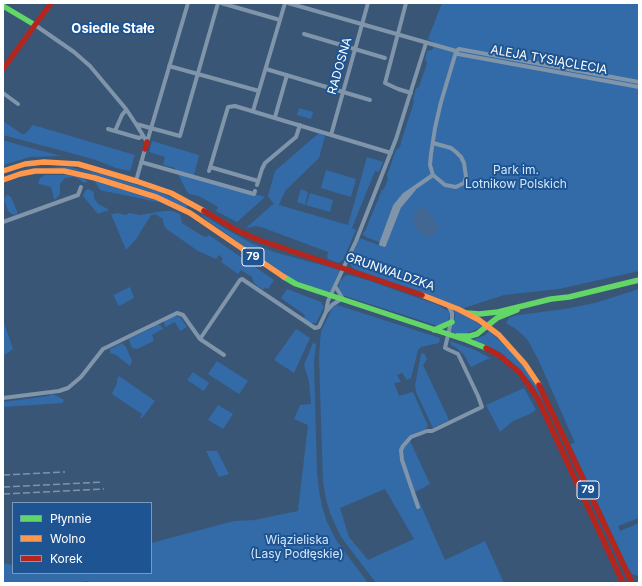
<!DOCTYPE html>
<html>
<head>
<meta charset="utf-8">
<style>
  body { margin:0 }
  #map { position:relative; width:642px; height:586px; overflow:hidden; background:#395677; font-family:Inter,sans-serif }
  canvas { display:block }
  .frame { position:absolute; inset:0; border:4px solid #fff; pointer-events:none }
  .legend { position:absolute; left:12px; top:502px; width:140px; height:72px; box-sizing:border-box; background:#1e5492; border:1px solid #7898be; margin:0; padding:5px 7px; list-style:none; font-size:12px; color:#fff }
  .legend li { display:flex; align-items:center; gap:8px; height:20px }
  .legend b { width:20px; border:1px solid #7898be }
</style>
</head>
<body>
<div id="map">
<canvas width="642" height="586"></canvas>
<div class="frame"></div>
<ul class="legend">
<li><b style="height:5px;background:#63d668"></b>Płynnie</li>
<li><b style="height:5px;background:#ff974d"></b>Wolno</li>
<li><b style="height:5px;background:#b3261e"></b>Korek</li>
</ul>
</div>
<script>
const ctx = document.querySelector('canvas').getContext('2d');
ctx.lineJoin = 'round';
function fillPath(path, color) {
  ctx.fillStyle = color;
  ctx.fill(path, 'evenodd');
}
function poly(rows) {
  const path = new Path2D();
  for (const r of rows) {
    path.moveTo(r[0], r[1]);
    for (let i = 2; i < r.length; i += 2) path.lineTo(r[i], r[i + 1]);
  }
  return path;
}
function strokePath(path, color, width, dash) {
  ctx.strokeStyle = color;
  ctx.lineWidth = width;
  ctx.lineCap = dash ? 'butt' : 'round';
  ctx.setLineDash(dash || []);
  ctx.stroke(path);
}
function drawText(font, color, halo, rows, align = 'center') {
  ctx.font = font + ' Inter,sans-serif';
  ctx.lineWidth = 4;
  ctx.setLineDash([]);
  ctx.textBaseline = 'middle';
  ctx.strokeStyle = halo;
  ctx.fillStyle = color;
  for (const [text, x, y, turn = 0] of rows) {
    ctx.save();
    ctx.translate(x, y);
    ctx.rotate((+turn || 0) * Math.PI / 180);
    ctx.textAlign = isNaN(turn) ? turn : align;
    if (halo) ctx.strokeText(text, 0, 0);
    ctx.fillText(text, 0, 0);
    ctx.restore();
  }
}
fillPath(poly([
  [442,3,639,3,639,271,559,289,504,295,464,308,354,269,351,266,350,261,359,238,385,247,386,245,366,237,362,234,365,231,382,190,384,189,388,179,387,175,396,150,399,148,401,144,401,142,414,102,413,99,416,89,419,87,427,63,425,59,427,51,432,50,435,43,428,39],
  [299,108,313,112,311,119,297,115],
  [3,121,22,134,25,134,33,125,135,155,130,171,116,168,93,159,3,135],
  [319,133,325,136,319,158,285,191,279,205,348,225,367,157,383,162,379,172,375,171,352,228,356,230,353,237,343,260,338,263,328,259,327,256,328,252,261,227,256,226,246,228,272,205,274,204,268,196,275,171],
  [3,140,16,144,61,156,30,157,3,165],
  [152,141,199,155,194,175,195,177,265,197,237,222,216,211,218,207,199,196,189,194,186,190,175,168,163,165,165,157,149,152],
  [50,167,69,167,102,174,160,192,188,205,186,208,148,191,82,171],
  [326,170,356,179,351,197,321,188],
  [45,175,68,175,83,178,88,182,84,183,77,178,73,177,65,178,60,184,60,194,56,199,54,199,51,187,39,184,38,183,40,178],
  [95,181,121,189,159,201,158,202,104,191,100,190,95,182],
  [88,189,94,192,94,198,98,204,108,209,107,212,105,211,98,214,83,196,85,191],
  [301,189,308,192,305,205,297,202],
  [310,193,333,200,330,212,306,205],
  [6,195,8,195,11,197,17,211,17,214,13,215,8,211,4,199],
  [164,211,172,211,180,214,182,223,201,235,206,237,209,235,274,280,268,289,265,287,263,290,254,283,252,277,241,270,238,274,221,262,223,258,219,255,216,259,198,251,168,230,164,226,163,219,155,214,151,215,136,239,126,250,111,214,115,214,116,213,126,215,129,213,140,215],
  [203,215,226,229,251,243,274,252,340,270,330,293,301,283,285,275,211,223,202,216],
  [349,275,370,281,438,305,448,311,450,314,448,321,446,324,438,326,432,324,342,295,338,289,340,281,345,276],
  [130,287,134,298,119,306,113,295],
  [287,289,321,302,324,307,316,323,311,323,304,319,305,315,281,298],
  [639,289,639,518,618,526,620,531,639,523,638,576,632,574,627,566,570,444,575,443,538,359,527,339,516,329,506,323,509,318,518,315,565,309,595,303],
  [337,305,440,338,439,343,421,347,418,350,411,378,407,380,402,373,397,375,401,382,394,383,399,396,412,392,414,394,428,426,425,430,410,436,410,441,430,484,415,492,445,560,485,541,504,583,376,583,341,537,330,513,326,499,323,482,319,356,321,331,333,307],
  [385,489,414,539,368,560,349,537,340,508],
  [454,310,469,318,482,326,473,331,466,333,459,334,451,332,455,317],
  [174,316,180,317,187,327,180,331,175,322,165,327,164,321],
  [3,320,13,349,3,356],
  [157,324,160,325,163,329,152,335,154,341,137,349,132,348,130,343,129,339,152,328,153,326],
  [296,329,310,338,294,373,274,360],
  [489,331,509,349,523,365,535,384,544,403,533,385,519,368,500,352,488,346,473,340,485,335],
  [450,341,475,350,490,358,471,367,464,355,458,349,451,345],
  [122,343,126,347,132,361,130,366,116,355,110,353,110,349],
  [313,343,316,344,314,363,317,472,319,491,322,506,327,522,336,540,368,583,89,583,88,581,76,583,3,583,3,563,13,565,13,573,151,573,151,543,234,521,254,520,298,511,308,425,294,419,300,405,311,404,309,381,304,365],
  [424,353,427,359,423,365,449,420,433,428,416,392,415,385,421,354],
  [217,361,248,381,239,394,208,374],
  [193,372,209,383,204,391,187,380],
  [119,376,155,401,142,418,140,418,142,414,112,394,117,383,117,379],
  [524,388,536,410,530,414,513,421,500,432,486,405],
  [51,394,55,395,64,400,62,403,3,407,3,402,49,396],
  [218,405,233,414,223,429,208,420],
  [206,451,217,451,229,474,219,477]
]), '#326ba8');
fillPath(poly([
  [423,208,429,211,437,225,437,231,431,237,424,236,413,223,413,218,415,213,418,209]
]), '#426792');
strokePath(poly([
  [221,3,280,20],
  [288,3,456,51,458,54,639,87],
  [406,3,385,83,398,89,411,93],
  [35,25,74,52,90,66,126,109,136,124,147,142],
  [304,34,385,58],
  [456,51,459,49,639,82],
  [169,66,259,91],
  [266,69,370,100],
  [3,93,18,104],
  [253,111,285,3],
  [275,117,287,75],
  [136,124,180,136,218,3],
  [108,129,139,138,143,136],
  [115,131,122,115,126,110],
  [331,135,368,3],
  [147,142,188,3],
  [433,143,451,148,456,152,461,157,464,163,466,177,464,183,456,187,445,185,433,175,430,165,431,154,435,128,441,102,456,52],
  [141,162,254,194,255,191],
  [210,167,258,181],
  [209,171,228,107,235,106,391,153],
  [136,181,145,149],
  [257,185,262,169,265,163,296,137,300,125],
  [3,222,78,195,81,187],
  [381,244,395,206,404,195,433,175],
  [384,245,399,207,414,189],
  [335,286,343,299],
  [326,312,328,301,356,241,396,139,426,43],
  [200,339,240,280,242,279,315,328,319,327,326,312,332,305,341,299],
  [3,398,59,391,68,388,81,377,103,349,177,313,183,315,200,339,224,355],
  [418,507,402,460,401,450,403,446,411,437,427,431,432,431,482,407,478,396,458,354,445,348,452,318,452,313,448,305]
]), '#8095aa', 4);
strokePath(poly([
  [3,6,35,25],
  [284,277,296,284,466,340,486,348],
  [467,313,479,314,498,312,551,299,569,297,639,280],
  [434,330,452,322],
  [457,336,470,336,477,334,497,318,517,310]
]), '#63d668', 5.5);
strokePath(poly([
  [3,171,25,164,44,162,78,164,136,181,171,193,204,211],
  [3,180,20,174,35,171,64,171,95,178,156,197,190,213,284,277],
  [422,295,458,309,479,320,499,335,525,364,539,385]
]), '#ff974d', 5.5);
strokePath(poly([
  [3,69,51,3],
  [145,149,147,142],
  [204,211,236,230,259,240,422,295],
  [486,348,500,356,520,373,538,399,623,583],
  [539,385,632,583]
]), '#b3261e', 5.5);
strokePath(poly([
  [3,475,65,472],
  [3,487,103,482],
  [3,494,104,489]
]), '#8093a9', 1.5, [7, 3]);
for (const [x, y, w] of [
  [253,257,22],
  [588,490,22]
]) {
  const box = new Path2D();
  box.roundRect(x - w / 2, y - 9, w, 18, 3);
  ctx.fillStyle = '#1e5492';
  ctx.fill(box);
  strokePath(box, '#fff', 1);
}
drawText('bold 11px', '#fff', null, [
  ["79",253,257],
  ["79",588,490]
]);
drawText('12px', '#fff', '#1e5492', [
  ["ALEJA TYSIĄCLECIA",549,60,10],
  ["RADOSNA",340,66,-74],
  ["GRUNWALDZKA",390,272,19]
]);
drawText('12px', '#d4e7fa', '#1e5492', [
  ["Park im.",516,170],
  ["Lotnikow Polskich",516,184],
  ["Wiązieliska",297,540],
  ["(Lasy Podłęskie)",297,554]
]);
drawText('bold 13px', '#fff', '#1e5492', [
  ["Osiedle Stałe",113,29]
]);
</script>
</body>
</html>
